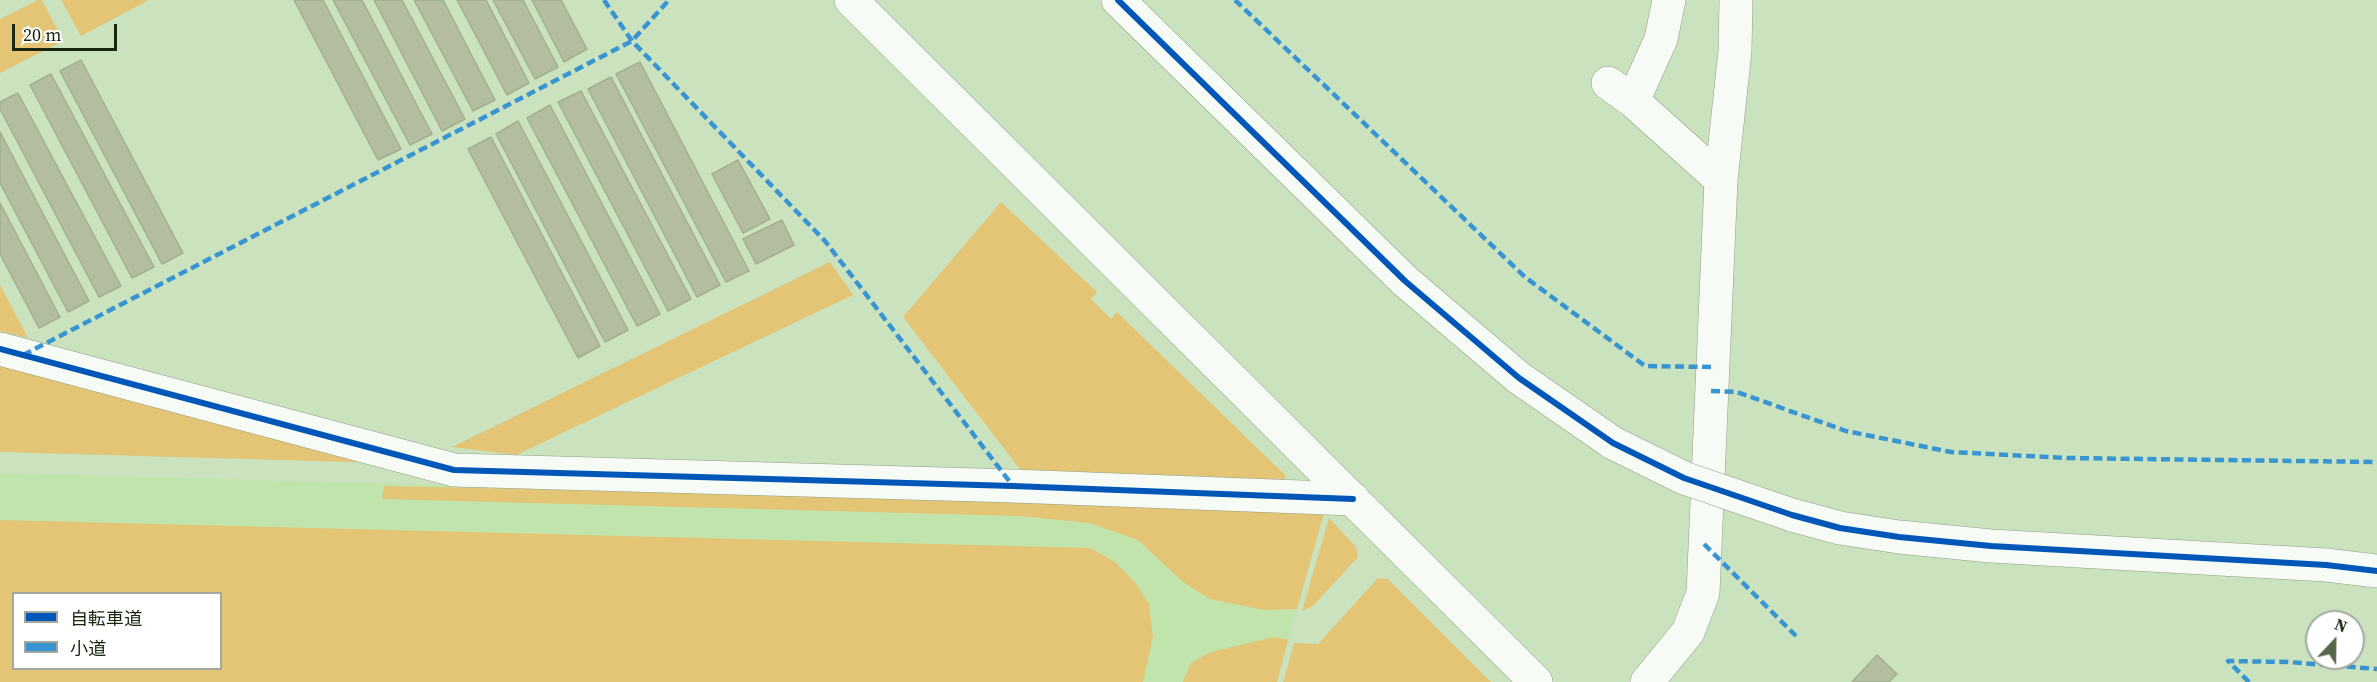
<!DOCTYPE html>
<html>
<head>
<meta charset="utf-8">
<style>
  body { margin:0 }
  #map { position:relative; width:2377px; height:682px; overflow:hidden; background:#cbe2be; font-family:"Source Serif 4","Noto Sans JP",serif }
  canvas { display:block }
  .legend { position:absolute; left:12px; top:592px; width:210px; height:78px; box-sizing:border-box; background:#fff; border:2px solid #a2a89e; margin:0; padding:8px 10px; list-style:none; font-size:18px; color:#17260d }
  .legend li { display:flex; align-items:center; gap:12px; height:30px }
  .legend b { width:30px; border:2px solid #a2a89e }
  .north { position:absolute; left:2305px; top:610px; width:60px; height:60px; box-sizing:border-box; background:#fff; border:2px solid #a2a89e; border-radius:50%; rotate:22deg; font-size:16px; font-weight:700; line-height:24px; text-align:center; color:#17260d }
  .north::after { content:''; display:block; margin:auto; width:21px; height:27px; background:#56684b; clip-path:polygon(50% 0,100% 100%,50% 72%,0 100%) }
  .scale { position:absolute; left:12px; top:24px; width:105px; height:27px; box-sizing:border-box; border:3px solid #17260d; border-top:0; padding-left:8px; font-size:18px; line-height:21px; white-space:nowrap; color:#17260d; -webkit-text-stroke:4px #fff; paint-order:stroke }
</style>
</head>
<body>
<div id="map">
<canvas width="2377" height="682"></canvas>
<ul class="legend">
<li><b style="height:8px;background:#0057b8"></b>自転車道</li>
<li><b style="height:8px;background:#3995d2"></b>小道</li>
</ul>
<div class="north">N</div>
<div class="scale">20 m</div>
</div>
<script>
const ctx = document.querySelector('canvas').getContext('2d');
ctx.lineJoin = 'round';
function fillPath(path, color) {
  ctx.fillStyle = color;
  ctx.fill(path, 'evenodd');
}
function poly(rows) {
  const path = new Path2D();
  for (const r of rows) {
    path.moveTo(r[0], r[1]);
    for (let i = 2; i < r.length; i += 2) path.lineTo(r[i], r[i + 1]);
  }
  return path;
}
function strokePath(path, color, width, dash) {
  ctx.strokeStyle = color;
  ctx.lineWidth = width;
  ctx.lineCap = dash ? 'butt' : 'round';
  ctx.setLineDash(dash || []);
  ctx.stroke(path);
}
fillPath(poly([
  [0,473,766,494,1324,513,1277,682,0,682],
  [14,594,220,594,220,668,14,668]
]), '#c1e4ac');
fillPath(poly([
  [38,0,42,0,63,41,0,73,0,19],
  [61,0,149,0,81,36],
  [1001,202,1097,292,1091,299,1111,319,1117,312,1286,476,1281,485,1026,477,903,317],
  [830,262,853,295,516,455,452,447],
  [0,285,28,338,0,331],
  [0,364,385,463,0,452],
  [384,486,766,494,1324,513,1297,609,1264,610,1210,599,1183,582,1138,540,1089,523,1020,516,382,499],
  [1329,518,1356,547,1358,557,1313,606,1302,611],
  [0,520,1090,548,1115,562,1134,581,1149,604,1153,637,1143,682,0,682],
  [14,594,220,594,220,668,14,668],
  [1378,578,1388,579,1491,682,1283,682,1294,643,1318,644],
  [1274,637,1288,640,1277,682,1183,682,1191,663,1211,652]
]), '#e3c575');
const building = poly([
  [294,0,323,0,401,149,378,160,294,0],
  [333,0,362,0,432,134,410,145,333,0],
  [374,0,402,0,465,119,442,131,374,0],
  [414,0,443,0,495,100,473,111,414,0],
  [457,0,486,0,529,83,507,95,457,0],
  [493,0,523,0,558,67,535,79,493,0],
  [532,0,561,0,587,49,564,62,532,0],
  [81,60,183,253,162,264,60,71,81,60],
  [640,62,749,271,726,282,616,74,640,62],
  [51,74,154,267,132,278,30,85,51,74],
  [611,77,720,285,697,297,588,89,611,77],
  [581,91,691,299,668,311,558,102,581,91],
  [18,93,121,286,99,297,0,109,0,102,18,93],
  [550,105,660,314,637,326,527,118,550,105],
  [518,121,628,330,605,342,496,134,518,121],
  [0,132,89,301,68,312,0,183,0,132],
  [491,137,600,346,578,358,468,149,491,137],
  [738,160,770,219,743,233,712,174,738,160],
  [0,203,60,317,39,328,0,254,0,203],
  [782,220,794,245,756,264,743,239,782,220],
  [1877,655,1897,674,1889,682,1852,682,1877,655]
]);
fillPath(building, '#b2be9f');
strokePath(building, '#a3af91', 1.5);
const minor = poly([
  [1669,0,1661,39,1633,101,1721,180],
  [1608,83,1633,101],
  [0,349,454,470,1013,486,1353,499],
  [1647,682,1688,632,1703,593,1721,180,1735,51,1736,0]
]);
const tertiary = poly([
  [851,0,1536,682],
  [1118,0,1405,281,1519,378,1613,443],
  [1792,515,1840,528,1899,537,1991,546,2326,565,2377,571]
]);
strokePath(minor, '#8e9f84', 34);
strokePath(tertiary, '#8e9f84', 34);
strokePath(minor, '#f7fbf5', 33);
strokePath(tertiary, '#f7fbf5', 33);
const tertiaryBridge = poly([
  [1613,443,1684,478,1792,515]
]);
strokePath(tertiaryBridge, '#8e9f84', 34, []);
strokePath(tertiaryBridge, '#f7fbf5', 33);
strokePath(poly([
  [604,0,632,41,825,241,1013,486],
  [1235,0,1525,277,1645,366,1712,367],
  [23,355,632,41,669,0],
  [1711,391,1737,392,1846,431,1951,452,2067,458,2377,462],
  [1704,544,1796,636],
  [2249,682,2228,661,2288,662,2377,669]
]), '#3995d2', 4.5, [9, 4.5]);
strokePath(poly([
  [1118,0,1405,281,1519,378,1613,443,1684,478,1792,515,1840,528,1899,537,1991,546,2326,565,2377,571],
  [0,349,454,470,1013,486,1353,499]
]), '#0057b8', 6);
</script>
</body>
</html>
